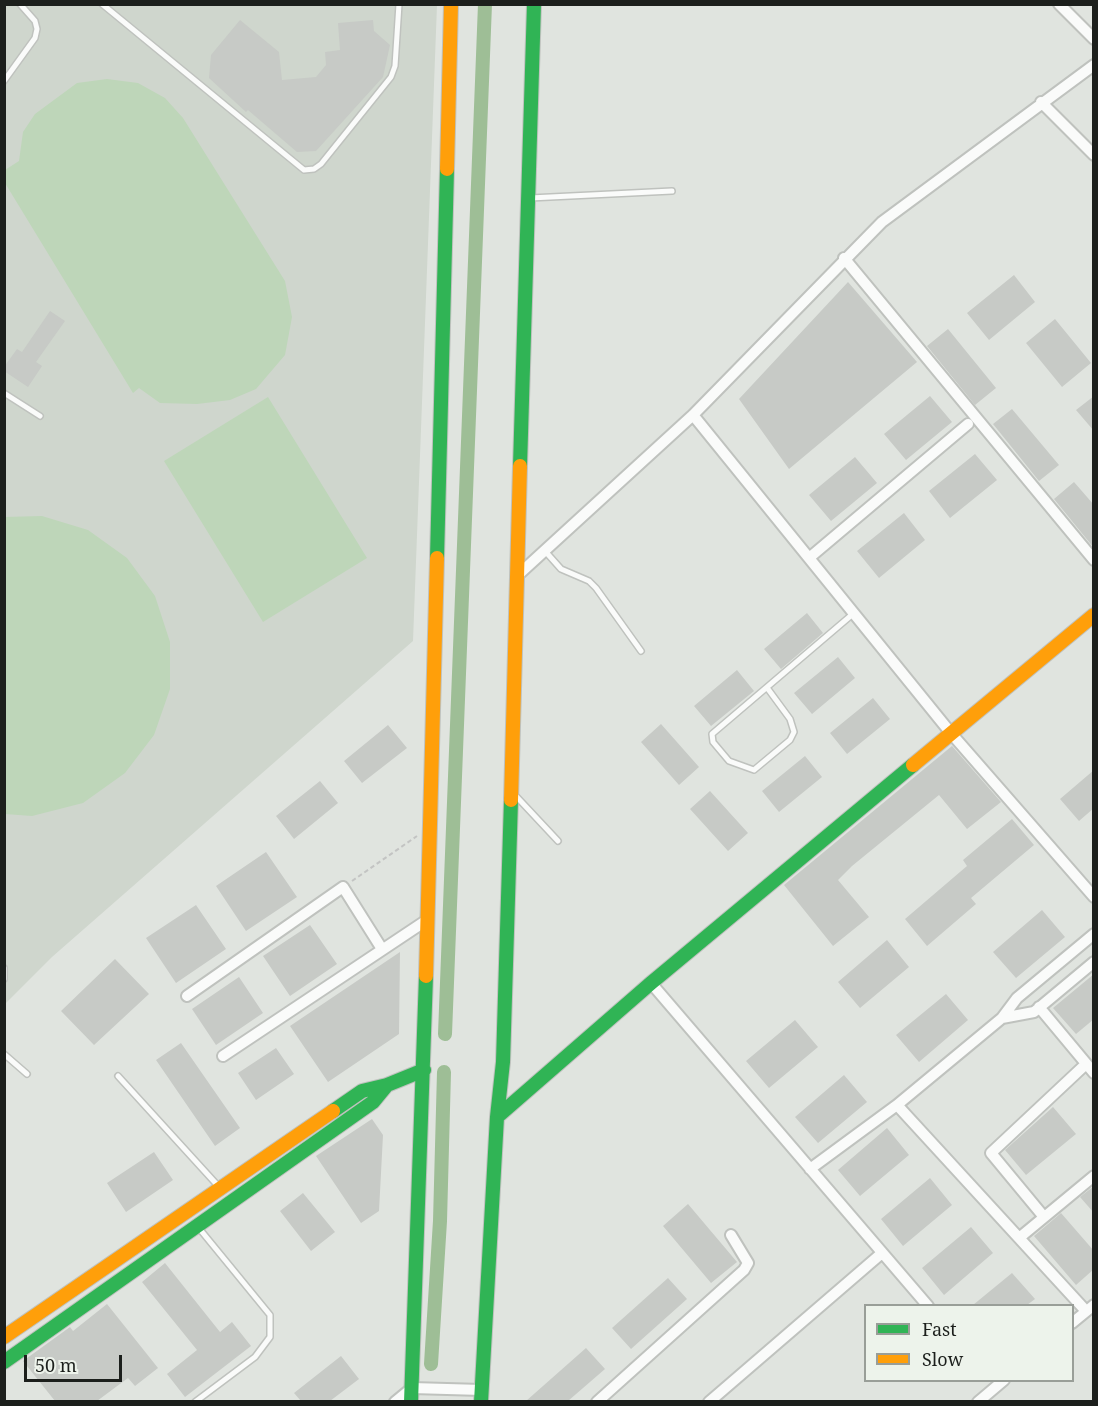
<!DOCTYPE html>
<html>
<head>
<meta charset="utf-8">
<style>
  body { margin:0 }
  #map { position:relative; width:1098px; height:1406px; overflow:hidden; background:#e0e4df; font-family:"Noto Serif",serif }
  canvas { display:block }
  .frame { position:absolute; inset:0; border:6px solid #1c1f1c; pointer-events:none }
  .legend { position:absolute; left:864px; top:1304px; width:210px; height:78px; box-sizing:border-box; background:#edf3eb; border:2px solid #999e98; margin:0; padding:8px 10px; list-style:none; font-size:18px; color:#1c1f1c }
  .legend li { display:flex; align-items:center; gap:12px; height:30px }
  .legend b { width:30px; border:2px solid #999e98 }
  .scale { position:absolute; left:24px; top:1355px; width:98px; height:27px; box-sizing:border-box; border:3px solid #1c1f1c; border-top:0; padding-left:8px; font-size:18px; line-height:21px; white-space:nowrap; color:#1c1f1c; -webkit-text-stroke:4px #edf3eb; paint-order:stroke }
</style>
</head>
<body>
<div id="map">
<canvas width="1098" height="1406"></canvas>
<div class="frame"></div>
<ul class="legend">
<li><b style="height:8px;background:#30b455"></b>Fast</li>
<li><b style="height:8px;background:#ff9f0a"></b>Slow</li>
</ul>
<div class="scale">50 m</div>
</div>
<script>
const ctx = document.querySelector('canvas').getContext('2d');
ctx.lineJoin = 'round';
function fillPath(path, color) {
  ctx.fillStyle = color;
  ctx.fill(path, 'evenodd');
}
function poly(rows) {
  const path = new Path2D();
  for (const r of rows) {
    path.moveTo(r[0], r[1]);
    for (let i = 2; i < r.length; i += 2) path.lineTo(r[i], r[i + 1]);
  }
  return path;
}
function strokePath(path, color, width, dash) {
  ctx.strokeStyle = color;
  ctx.lineWidth = width;
  ctx.lineCap = dash ? 'butt' : 'round';
  ctx.setLineDash(dash || []);
  ctx.stroke(path);
}
fillPath(poly([
  [5,5,437,5,413,641,52,957,5,1004]
]), '#cfd6cd');
fillPath(poly([
  [107,79,138,83,165,98,183,118,285,281,292,317,285,355,256,389,230,400,197,404,160,403,139,388,133,393,5,183,5,170,19,161,23,132,35,114,77,83],
  [268,397,367,558,263,622,164,461],
  [42,516,88,530,127,558,155,596,170,642,170,689,154,735,125,773,83,803,32,816,5,814,4,517]
]), '#bed6b9');
strokePath(poly([
  [445,1034,485,4],
  [431,1364,440,1221,444,1072]
]), '#9ebe96', 14);
fillPath(poly([
  [240,20,279,52,282,80,316,77,326,65,325,52,340,50,338,23,373,20,374,31,390,45,383,77,316,151,297,152,248,110,246,112,209,78,211,55],
  [1014,275,1035,302,989,340,967,313],
  [848,282,917,362,789,469,739,399],
  [50,311,65,321,36,362,42,366,28,387,4,371,4,367,17,349,22,352],
  [1055,319,1091,363,1062,387,1026,343],
  [948,329,996,388,975,405,927,346],
  [930,396,952,422,906,460,884,434],
  [1094,396,1094,431,1076,410],
  [1012,409,1059,465,1039,481,993,424],
  [975,454,997,480,950,518,929,491],
  [855,457,877,483,831,521,809,495],
  [1074,482,1094,505,1094,548,1054,499],
  [904,513,925,540,879,578,857,551],
  [807,613,823,633,781,669,764,649],
  [838,657,855,678,812,714,794,693],
  [737,670,754,691,711,726,694,706],
  [873,698,890,719,847,754,830,733],
  [661,724,699,767,679,785,641,742],
  [388,725,407,748,362,783,344,761],
  [952,746,1001,802,967,829,939,795,852,866,838,880,869,917,833,946,784,885],
  [805,756,822,777,779,812,762,791],
  [1094,770,1094,808,1079,821,1060,799],
  [320,781,338,803,294,839,276,816],
  [710,791,748,833,728,851,690,809],
  [1012,819,1034,845,971,898,976,904,927,946,905,919,967,866,963,860],
  [266,852,297,897,246,931,216,886],
  [196,905,226,949,176,983,146,938],
  [1042,910,1065,937,1016,978,993,952],
  [310,925,337,964,290,996,263,956],
  [887,940,909,967,860,1008,838,982],
  [400,952,399,1034,328,1082,290,1026],
  [115,959,149,994,94,1045,61,1011],
  [1094,974,1094,1019,1076,1034,1053,1008],
  [239,977,263,1013,216,1045,192,1009],
  [946,994,968,1020,919,1062,896,1035],
  [795,1020,818,1047,769,1088,746,1061],
  [181,1043,240,1128,215,1146,156,1060],
  [276,1048,294,1074,256,1100,238,1073],
  [844,1075,867,1102,818,1143,795,1117],
  [1053,1107,1076,1134,1026,1175,1005,1150],
  [372,1119,383,1135,379,1211,361,1223,316,1156],
  [887,1128,909,1155,860,1196,838,1170],
  [154,1152,173,1180,126,1212,107,1183],
  [930,1178,952,1205,903,1246,881,1219],
  [1094,1186,1094,1213,1080,1197],
  [303,1193,335,1232,311,1251,280,1211],
  [688,1204,737,1262,711,1283,663,1226],
  [1061,1213,1094,1251,1094,1269,1076,1285,1034,1236],
  [971,1227,993,1253,944,1295,922,1268],
  [165,1263,220,1332,232,1322,251,1346,185,1397,167,1374,197,1350,142,1282],
  [1012,1273,1035,1299,1027,1305,973,1305],
  [668,1278,687,1299,631,1349,612,1328],
  [107,1304,158,1368,135,1386,128,1378,97,1401,55,1401,23,1361,70,1327,73,1331],
  [586,1348,605,1369,568,1401,526,1401],
  [341,1356,359,1379,330,1401,301,1401,294,1393]
]), '#c7cac6');
const lane = poly([
  [102,4,304,170,314,169,321,164,391,77,395,66,399,4],
  [4,81,35,38,37,29,35,21,20,4],
  [530,198,672,191],
  [4,393,40,416],
  [545,551,561,569,589,581,596,588,641,651],
  [768,689,790,719,794,732,790,740,754,770,729,761,713,742,712,734,854,613],
  [514,794,558,841],
  [4,968,4,979],
  [4,1054,27,1074],
  [118,1076,220,1188],
  [195,1402,255,1357,270,1337,270,1315,198,1227]
]);
const street = poly([
  [1059,4,1094,39],
  [1041,102,1094,155],
  [844,258,1094,560],
  [693,415,950,732,1094,897],
  [809,558,968,424],
  [518,575,693,415,882,222,1094,65],
  [651,983,928,1306],
  [187,996,343,887,382,949],
  [1039,1007,1094,1073],
  [1002,1018,1034,1012,1094,962],
  [223,1056,427,920],
  [810,1169,897,1105],
  [1044,1217,991,1153,1086,1064],
  [1019,1238,1094,1176],
  [1086,1311,897,1105,1002,1018,1017,998,1094,934],
  [1072,1323,1094,1305],
  [395,1402,412,1388,482,1390],
  [597,1402,744,1270,748,1263,731,1235],
  [709,1402,882,1253],
  [978,1402,1004,1380]
]);
const fast = poly([
  [520,466,534,4],
  [437,558,447,169],
  [333,1111,362,1091,387,1085,424,1070],
  [497,1117,651,983,913,765],
  [4,1362,373,1102,387,1085],
  [411,1402,426,976],
  [481,1402,497,1117,503,1062,511,800]
]);
const slow = poly([
  [447,169,451,4],
  [913,765,1094,615],
  [511,800,520,466],
  [426,976,437,558],
  [4,1337,333,1111]
]);
strokePath(lane, '#bfc2be', 8);
strokePath(street, '#bfc2be', 14);
strokePath(fast, '#bfc2be', 16);
strokePath(slow, '#bfc2be', 16);
strokePath(poly([
  [352,881,417,836]
]), '#c3c4c3', 2, [4.5, 3]);
strokePath(lane, '#fafbfa', 5);
strokePath(street, '#fafbfa', 10);
strokePath(fast, '#30b455', 14);
strokePath(slow, '#ff9f0a', 14);
</script>
</body>
</html>
